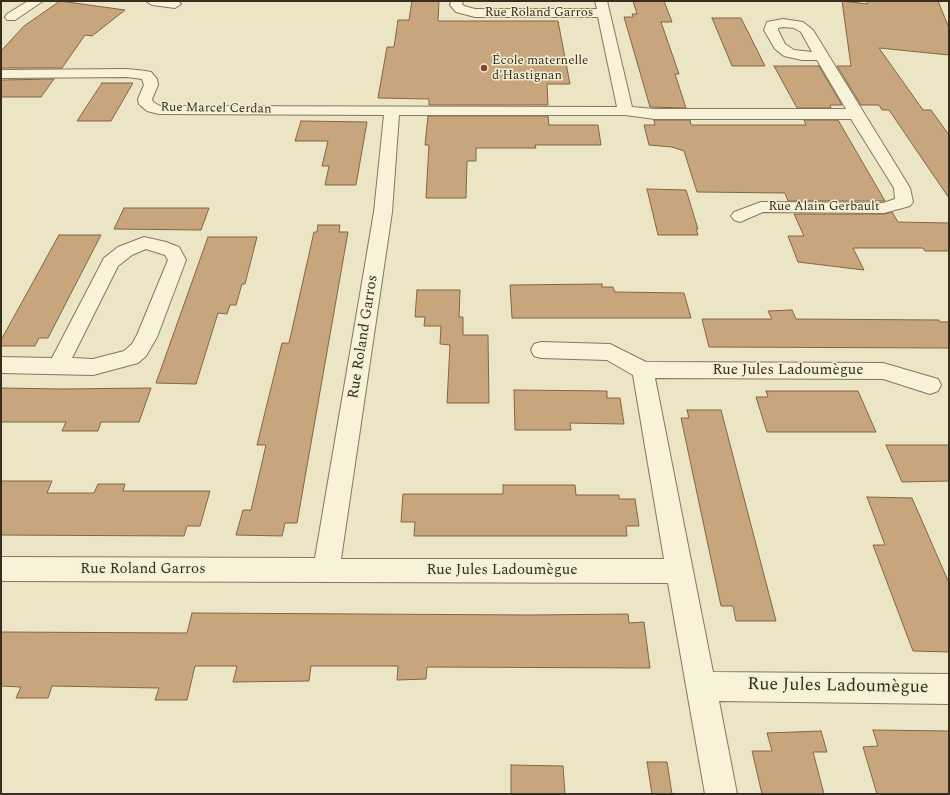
<!DOCTYPE html>
<html>
<head>
<meta charset="utf-8">
<style>
  body { margin:0 }
  #map { position:relative; width:950px; height:795px; overflow:hidden; background:#ece5c5; font-family:Spectral,serif }
  canvas { display:block }
  .frame { position:absolute; inset:0; border:2px solid #372e1f; pointer-events:none }
</style>
</head>
<body>
<div id="map">
<canvas width="950" height="795"></canvas>
<div class="frame"></div>
</div>
<script>
const ctx = document.querySelector('canvas').getContext('2d');
ctx.lineJoin = 'round';
function fillPath(path, color) {
  ctx.fillStyle = color;
  ctx.fill(path, 'evenodd');
}
function poly(rows) {
  const path = new Path2D();
  for (const r of rows) {
    path.moveTo(r[0], r[1]);
    for (let i = 2; i < r.length; i += 2) path.lineTo(r[i], r[i + 1]);
  }
  return path;
}
function strokePath(path, color, width, dash) {
  ctx.strokeStyle = color;
  ctx.lineWidth = width;
  ctx.lineCap = dash ? 'butt' : 'round';
  ctx.setLineDash(dash || []);
  ctx.stroke(path);
}
function drawText(font, color, halo, rows, align = 'center') {
  ctx.font = font + ' Spectral,serif';
  ctx.lineWidth = 3;
  ctx.setLineDash([]);
  ctx.textBaseline = 'middle';
  ctx.strokeStyle = halo;
  ctx.fillStyle = color;
  for (const [text, x, y, turn = 0] of rows) {
    ctx.save();
    ctx.translate(x, y);
    ctx.rotate((+turn || 0) * Math.PI / 180);
    ctx.textAlign = isNaN(turn) ? turn : align;
    if (halo) ctx.strokeText(text, 0, 0);
    ctx.fillText(text, 0, 0);
    ctx.restore();
  }
}
const building = poly([
  [60,1,125,10,92,36,85,35,62,68,1,68,1,51,24,26,60,1],
  [412,1,439,1,438,21,558,21,570,84,547,84,548,105,429,105,429,99,378,98,387,47,394,47,398,20,409,20,412,1],
  [633,1,664,1,672,22,661,22,679,74,675,74,686,108,650,107,624,17,633,17,632,14,637,14,633,1],
  [842,1,868,4,866,1,938,1,949,28,949,55,879,48,923,110,931,110,949,135,949,198,889,110,882,110,879,105,861,105,837,66,851,66,842,1],
  [712,18,741,18,765,66,732,66,712,18],
  [774,66,819,66,842,105,830,105,831,108,797,108,774,66],
  [54,79,41,97,1,97,1,80,54,79],
  [102,83,133,83,111,121,77,121,102,83],
  [428,116,548,116,549,125,598,125,601,145,535,145,536,148,476,148,476,161,467,161,466,198,426,198,429,145,425,145,428,116],
  [654,120,690,120,691,125,806,125,804,120,838,120,885,201,788,201,785,193,697,192,684,151,672,147,649,145,644,125,655,125,654,120],
  [301,121,367,122,356,185,325,185,329,166,322,166,328,141,295,141,301,121],
  [647,189,686,190,698,229,696,229,698,235,658,235,647,189],
  [124,208,209,208,201,230,114,229,124,208],
  [892,212,898,222,949,223,949,251,925,251,923,248,853,248,864,270,798,262,788,236,804,236,794,214,884,214,892,212],
  [318,225,340,225,339,232,348,232,297,523,285,523,282,536,236,535,243,510,251,510,266,445,257,445,282,343,289,343,314,232,317,232,318,225],
  [59,235,101,235,48,338,39,338,35,346,1,346,1,340,59,235],
  [208,237,257,237,245,284,242,284,236,305,230,305,227,314,218,313,196,384,156,383,208,237],
  [602,284,602,287,613,287,615,292,684,293,691,318,512,318,510,285,602,284],
  [417,290,460,290,459,317,463,317,463,335,488,335,489,403,447,403,450,345,440,344,441,326,424,326,425,317,415,317,417,290],
  [792,310,796,319,939,320,940,322,949,322,949,348,709,347,702,319,772,319,768,311,792,310],
  [1,388,61,389,151,388,139,422,101,422,98,431,62,431,66,422,1,422,1,388],
  [514,390,607,391,607,398,620,398,624,424,570,423,571,430,515,430,514,390],
  [766,391,858,391,876,432,767,432,756,397,768,397,766,391],
  [687,410,721,410,776,621,736,621,733,606,721,606,681,418,689,418,687,410],
  [886,445,949,445,949,481,902,482,886,445],
  [1,481,52,481,47,493,94,493,98,484,125,484,123,491,210,491,200,526,187,526,184,536,1,535,1,481],
  [503,485,575,485,576,495,619,495,619,499,635,499,639,526,626,526,627,536,414,536,415,522,401,522,403,494,503,494,503,485],
  [867,497,912,498,949,583,949,652,913,651,873,545,885,545,867,497],
  [192,613,531,615,628,614,629,623,644,622,650,668,427,667,426,679,397,680,398,666,311,666,309,681,233,682,237,666,195,666,187,700,155,700,159,688,52,686,48,698,16,698,21,687,1,686,1,632,187,633,192,613],
  [873,730,949,731,949,794,877,794,863,747,878,746,873,730],
  [821,731,827,752,813,752,824,794,762,794,752,751,772,751,767,733,821,731],
  [647,762,667,762,672,794,652,794,647,762],
  [511,765,563,766,565,794,511,794,511,765]
]);
fillPath(building, '#c8a67d');
strokePath(building, '#836543', 1);
const minor = poly([
  [28,1,43,1,15,20,7,20,5,17,7,14,28,1],
  [146,1,178,1,181,4,175,8,152,5,146,1],
  [451,1,463,1,462,4,464,6,475,9,597,9,595,1,607,1,632,107,655,109,846,109,817,60,802,60,784,56,775,49,764,30,767,22,772,21,783,19,803,22,813,30,910,188,913,202,910,206,884,213,763,212,740,222,734,220,731,216,734,212,761,202,883,203,895,199,894,188,851,119,655,119,625,115,399,115,392,212,341,559,664,559,633,375,607,360,541,358,534,356,531,350,534,344,541,342,610,344,646,362,883,363,938,379,941,385,938,391,930,394,883,379,655,378,713,672,949,674,949,704,719,701,737,794,705,794,668,583,1,581,1,557,315,558,374,212,384,115,159,114,147,111,139,104,138,99,144,85,142,79,127,77,1,78,1,70,127,69,146,71,151,72,157,79,158,85,152,99,153,102,160,106,617,107,598,17,475,17,456,12,450,5,451,1],
  [783,27,794,28,801,32,812,52,794,50,785,44,778,30,778,28,783,27],
  [144,237,166,242,179,247,186,260,157,337,146,356,138,363,93,375,1,373,1,357,52,358,104,258,118,247,144,237],
  [146,249,165,255,168,260,137,335,132,344,124,351,93,359,72,358,118,266,132,255,146,249]
]);
strokePath(minor, '#86785c', 2);
fillPath(minor, '#f7f2d8');
for (const [x, y, r, color] of [
  [484,68,4,"#913c30"]
]) {
  const dot = new Path2D();
  dot.arc(x, y, r, 0, 2 * Math.PI);
  ctx.fillStyle = color;
  ctx.fill(dot);
  strokePath(dot, '#f3efd4', 1.5);
}
drawText('13px', '#372e1f', '#f3efd4', [
  ["Rue Roland Garros",539,13],
  ["Rue Marcel Cerdan",216,109,1],
  ["Rue Alain Gerbault",824,207]
]);
drawText('13px', '#372e1f', '#f3efd4', [
  ["École maternelle",492,61],
  ["d'Hastignan",492,76]
], 'left');
drawText('15px', '#372e1f', '#f3efd4', [
  ["Rue Roland Garros",364,337,-81],
  ["Rue Jules Ladoumègue",788,371],
  ["Rue Roland Garros",143,570],
  ["Rue Jules Ladoumègue",502,571]
]);
drawText('18px', '#372e1f', '#f3efd4', [
  ["Rue Jules Ladoumègue",838,687,1]
]);
</script>
</body>
</html>
